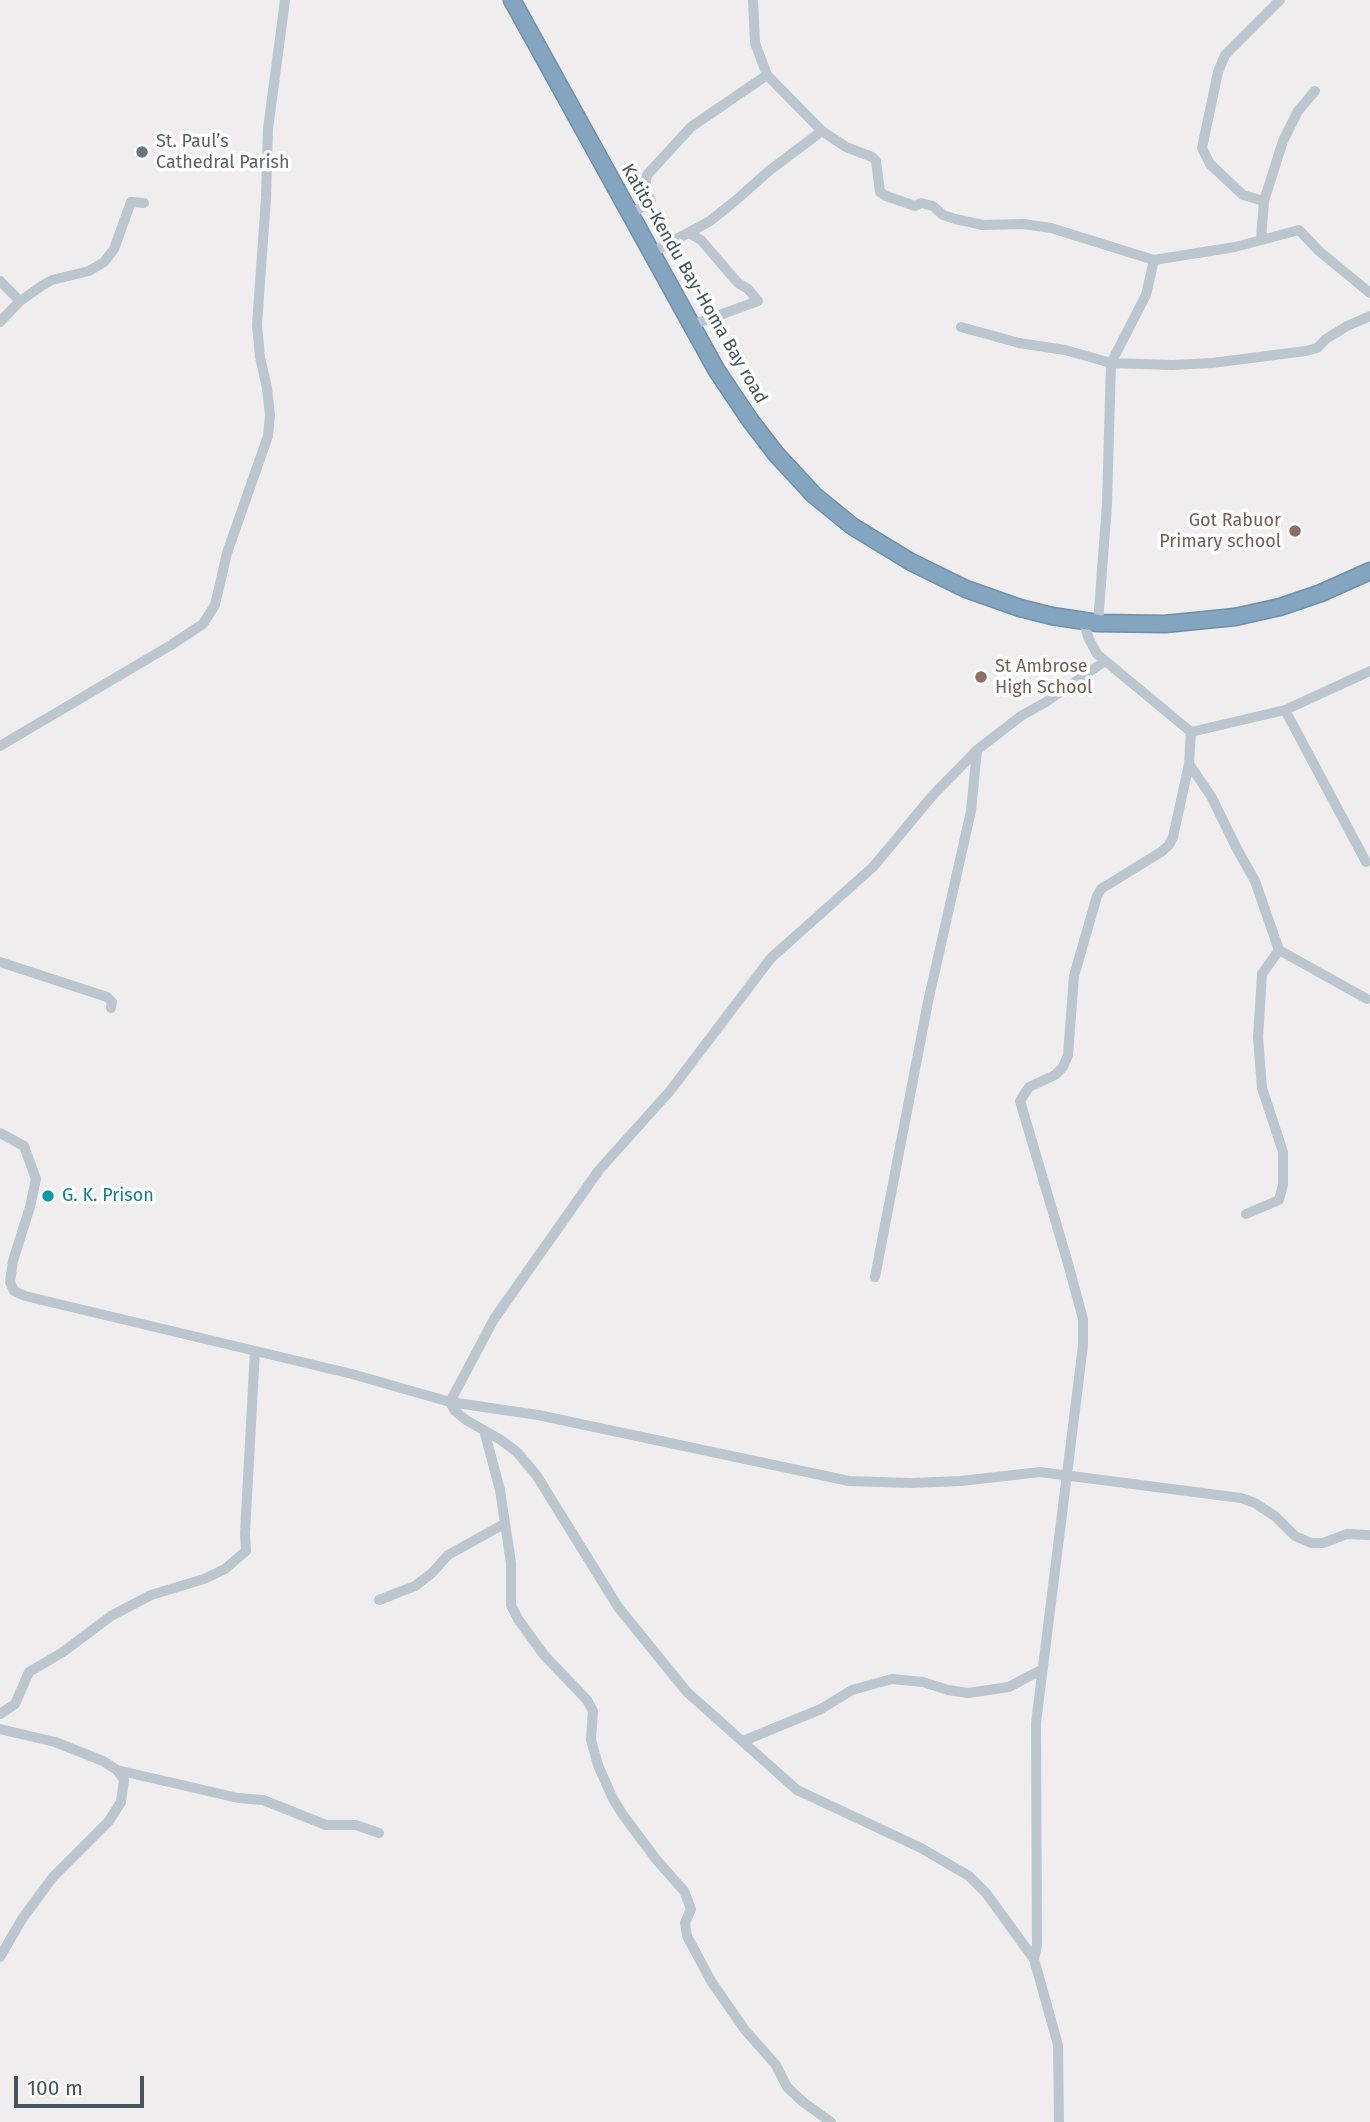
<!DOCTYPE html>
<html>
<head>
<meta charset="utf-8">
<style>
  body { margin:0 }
  #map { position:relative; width:1370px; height:2122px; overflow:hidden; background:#f0edee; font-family:"Fira Sans",sans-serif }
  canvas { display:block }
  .scale { position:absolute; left:14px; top:2076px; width:130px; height:32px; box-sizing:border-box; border:4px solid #45535c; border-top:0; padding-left:9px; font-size:21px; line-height:24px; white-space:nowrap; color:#45535c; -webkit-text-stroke:5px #fff; paint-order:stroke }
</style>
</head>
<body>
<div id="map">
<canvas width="1370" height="2122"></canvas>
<div class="scale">100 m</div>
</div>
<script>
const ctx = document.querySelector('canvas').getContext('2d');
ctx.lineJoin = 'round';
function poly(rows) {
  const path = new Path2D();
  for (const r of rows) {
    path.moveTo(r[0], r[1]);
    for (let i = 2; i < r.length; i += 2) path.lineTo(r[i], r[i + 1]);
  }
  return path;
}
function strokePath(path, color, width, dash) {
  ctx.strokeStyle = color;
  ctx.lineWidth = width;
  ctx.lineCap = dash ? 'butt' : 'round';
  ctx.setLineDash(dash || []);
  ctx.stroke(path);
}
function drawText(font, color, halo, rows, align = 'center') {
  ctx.font = font + ' "Fira Sans",sans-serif';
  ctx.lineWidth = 7;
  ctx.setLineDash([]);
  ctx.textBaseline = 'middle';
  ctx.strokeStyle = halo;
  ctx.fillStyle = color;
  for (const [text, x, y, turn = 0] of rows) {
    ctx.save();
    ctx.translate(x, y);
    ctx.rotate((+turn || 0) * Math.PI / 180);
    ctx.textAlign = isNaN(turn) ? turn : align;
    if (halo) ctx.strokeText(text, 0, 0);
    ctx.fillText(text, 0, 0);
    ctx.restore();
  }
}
const highway = poly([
  [512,0,717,371,750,420,776,454,814,495,852,526,911,562,966,589,1020,608,1052,616,1098,623,1165,624,1235,617,1280,607,1321,593,1370,571]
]);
strokePath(highway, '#6e90ab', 19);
strokePath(poly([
  [753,0,755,43,767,75,822,131],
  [1264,201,1243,195,1210,164,1202,148,1218,72,1225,55,1280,0],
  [631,214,651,201,645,187,647,175,691,127,767,75],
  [689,233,701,240,738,283,748,289,758,301,692,325],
  [1261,240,1264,201,1283,141,1298,111,1315,91],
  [651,253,710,221,735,201,770,170,822,131,846,147,872,157,876,161,880,192,886,196,915,206,921,203,933,206,943,215,955,219,983,225,1023,224,1051,228,1154,260,1235,247,1299,230,1319,251,1370,293],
  [0,281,20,301],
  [0,322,20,301,43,285,52,280,89,271,104,262,114,249,131,202,144,203],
  [961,327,1019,343,1065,350,1111,363,1172,365,1212,363,1306,351,1317,348,1326,339,1347,326,1370,316],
  [1098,623,1107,504,1111,363,1146,295,1154,260],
  [1285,710,1366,862],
  [1191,732,1285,710,1370,671],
  [0,746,171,645,203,624,215,605,227,553,268,436,270,415,267,388,260,357,257,325,266,198,268,129,285,0],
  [1189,764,1211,796,1237,849,1255,881,1279,950,1262,974,1258,1037,1262,1088,1283,1152,1283,1185,1279,1200,1246,1214],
  [1279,950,1367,999],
  [0,962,107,997,112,1002,111,1008],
  [0,1133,24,1146,36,1179,30,1207,13,1261,10,1282,14,1291,25,1296,352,1374,450,1402,538,1415,849,1481,911,1483,961,1481,1040,1472,1241,1498,1255,1503,1276,1517,1295,1536,1311,1543,1323,1543,1347,1534,1370,1535],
  [875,1277,928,1002,971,811,977,750],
  [484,1430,500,1490,511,1563,511,1605,518,1619,544,1655,587,1700,593,1711,591,1740,598,1765,613,1799,623,1815,655,1858,684,1891,691,1909,685,1923,687,1936,711,1981,745,2030,776,2065,787,2087,803,2102,831,2122],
  [379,1600,415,1586,432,1573,448,1555,504,1524],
  [0,1714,15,1704,29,1672,63,1652,111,1616,151,1595,204,1579,225,1569,246,1551,245,1533,255,1351],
  [0,1729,55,1742,103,1761,117,1770,124,1780,121,1802,109,1821,53,1877,22,1919,0,1957],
  [743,1741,821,1709,852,1690,892,1679,923,1682,948,1690,968,1693,1009,1687,1041,1670],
  [117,1770,238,1798,263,1800,326,1825,356,1825,379,1833],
  [1034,1959,986,1893,969,1876,921,1848,797,1790,687,1692,618,1607,537,1476,518,1453,501,1440,466,1420,455,1411,450,1402,494,1319,599,1170,670,1091,771,958,873,867,933,795,977,750,1021,716,1046,702,1105,661],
  [1059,2122,1058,2045,1034,1959,1037,1945,1036,1723,1083,1346,1083,1319,1067,1260,1020,1101,1029,1087,1055,1075,1063,1067,1068,1055,1074,976,1097,896,1101,889,1161,852,1169,845,1173,837,1189,764,1191,732,1097,654,1088,637,1084,621]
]), '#bbc6ce', 10);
strokePath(highway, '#83a5bf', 16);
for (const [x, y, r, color] of [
  [142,152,7,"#6b7280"],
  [1295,531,7,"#8d6e63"],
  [981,677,7,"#8d6e63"],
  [48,1196,7,"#0f9aa8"]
]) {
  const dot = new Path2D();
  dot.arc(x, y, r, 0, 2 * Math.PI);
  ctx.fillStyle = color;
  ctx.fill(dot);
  strokePath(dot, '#fff', 2.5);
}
drawText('18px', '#5b616d', '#fff', [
  ["St. Paul’s",156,142],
  ["Cathedral Parish",156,163]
], 'left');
drawText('18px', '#45535c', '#fff', [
  ["Katito-Kendu Bay-Homa Bay road",694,284,60]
]);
drawText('18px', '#785e54', '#fff', [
  ["Got Rabuor",1281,521],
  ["Primary school",1281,542],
  ["St Ambrose",995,667,"left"],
  ["High School",995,688,"left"]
], 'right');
drawText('18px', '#0d838f', '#fff', [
  ["G. K. Prison",62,1196]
], 'left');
</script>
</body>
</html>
